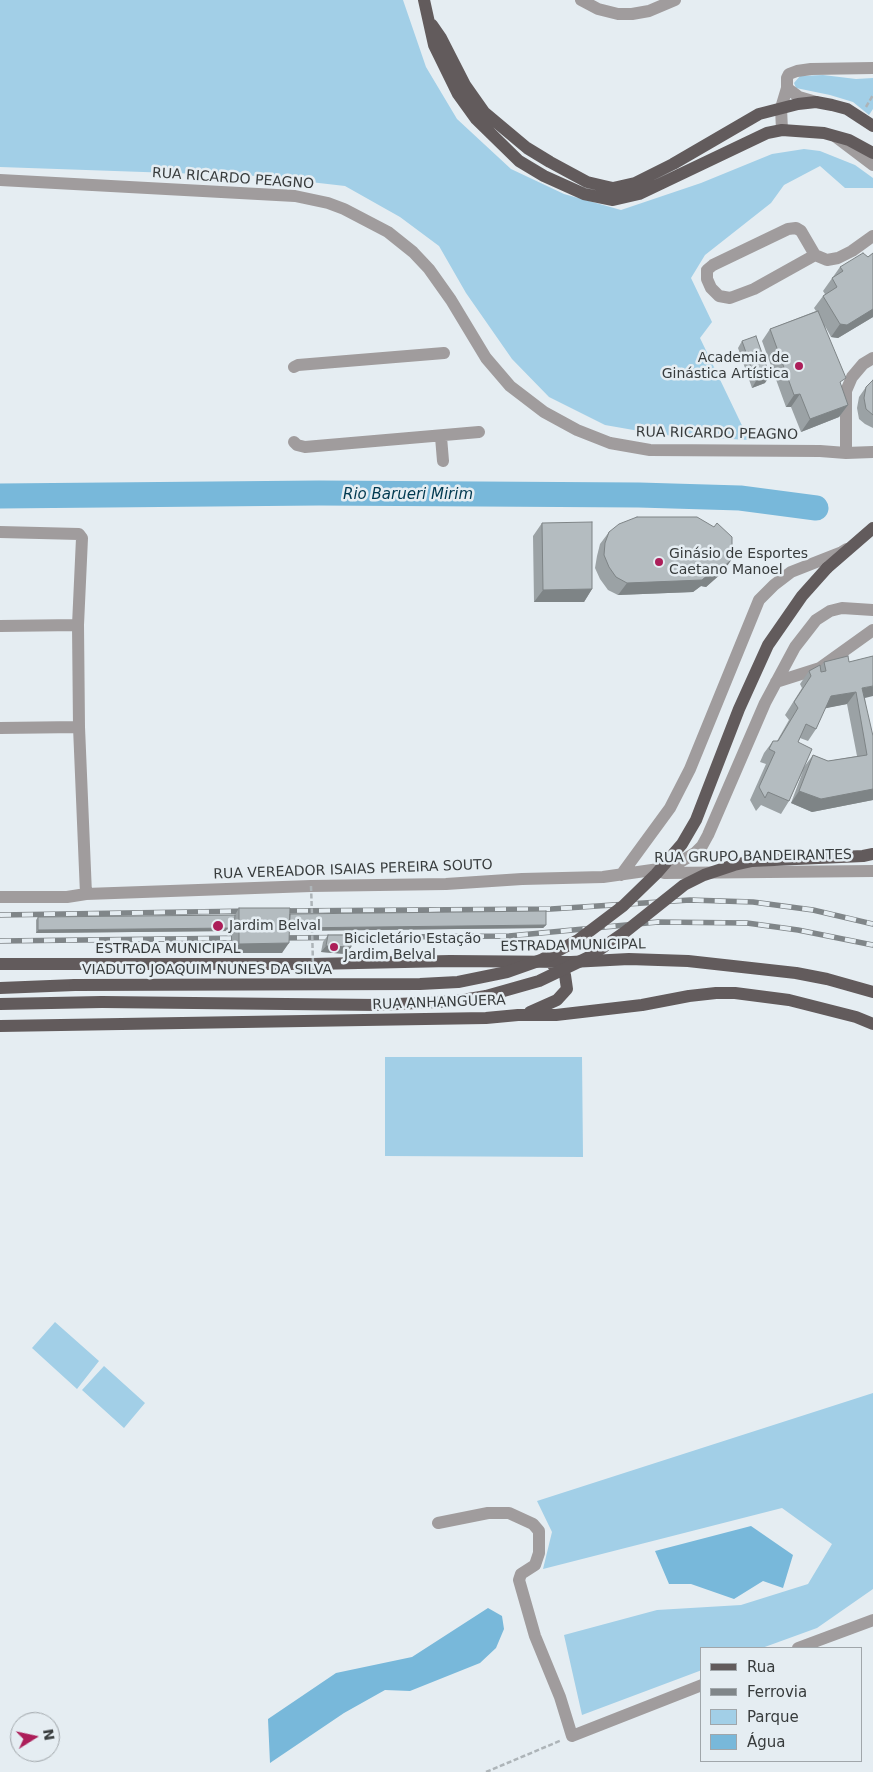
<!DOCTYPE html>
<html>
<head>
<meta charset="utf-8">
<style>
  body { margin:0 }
  #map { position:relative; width:873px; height:1772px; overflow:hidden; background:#e5edf2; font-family:"DejaVu Sans",sans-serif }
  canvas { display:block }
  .legend { position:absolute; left:700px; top:1647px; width:162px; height:115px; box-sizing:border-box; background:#e5edf2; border:1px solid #a0a6aa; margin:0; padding:6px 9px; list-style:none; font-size:15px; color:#383c3d }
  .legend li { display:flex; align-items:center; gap:10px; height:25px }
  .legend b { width:25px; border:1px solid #a0a6aa }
  .north { position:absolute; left:10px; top:1712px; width:50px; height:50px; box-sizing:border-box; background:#e5edf2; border:1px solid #a0a6aa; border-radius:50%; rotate:80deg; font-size:14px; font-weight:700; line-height:20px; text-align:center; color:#383c3d }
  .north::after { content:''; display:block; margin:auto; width:18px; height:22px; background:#ac1e59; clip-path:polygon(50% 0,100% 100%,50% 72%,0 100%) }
</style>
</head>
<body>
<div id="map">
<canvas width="873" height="1772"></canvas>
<ul class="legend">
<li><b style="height:6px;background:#625b5c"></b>Rua</li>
<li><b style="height:6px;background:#808689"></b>Ferrovia</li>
<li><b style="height:14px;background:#a2cfe7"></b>Parque</li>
<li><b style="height:14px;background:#78b8da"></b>Água</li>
</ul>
<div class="north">N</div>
</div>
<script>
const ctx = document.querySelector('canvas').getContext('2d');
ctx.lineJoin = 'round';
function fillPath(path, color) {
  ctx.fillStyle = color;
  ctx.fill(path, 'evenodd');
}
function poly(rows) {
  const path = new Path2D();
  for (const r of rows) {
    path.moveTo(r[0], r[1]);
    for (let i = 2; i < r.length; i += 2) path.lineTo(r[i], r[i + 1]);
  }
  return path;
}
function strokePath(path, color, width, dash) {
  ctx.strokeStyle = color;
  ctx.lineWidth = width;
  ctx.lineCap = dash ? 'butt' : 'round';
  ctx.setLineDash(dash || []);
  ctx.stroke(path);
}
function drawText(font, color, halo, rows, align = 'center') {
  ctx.font = font + ' "DejaVu Sans",sans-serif';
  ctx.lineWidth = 5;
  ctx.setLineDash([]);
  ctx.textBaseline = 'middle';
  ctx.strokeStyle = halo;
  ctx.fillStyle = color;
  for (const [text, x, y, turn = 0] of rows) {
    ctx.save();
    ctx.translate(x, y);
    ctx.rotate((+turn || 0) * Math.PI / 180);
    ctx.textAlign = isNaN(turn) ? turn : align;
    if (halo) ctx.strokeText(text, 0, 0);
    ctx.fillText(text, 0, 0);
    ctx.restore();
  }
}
fillPath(poly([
  [0,0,403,0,426,67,457,119,511,169,564,194,621,210,701,183,772,154,804,149,820,151,855,165,873,178,873,188,845,188,820,166,784,185,771,203,705,255,691,278,712,322,700,338,749,440,662,435,605,425,549,397,512,359,466,293,439,246,400,217,345,186,258,176,0,167],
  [823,75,856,79,873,78,873,109,869,115,853,102,830,95,796,88,794,83,800,76],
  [385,1057,582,1057,583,1157,385,1156],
  [55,1322,99,1361,77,1389,32,1348],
  [104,1366,145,1403,124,1428,82,1390],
  [873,1393,873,1589,817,1628,762,1648,702,1648,702,1670,582,1715,564,1635,657,1610,741,1605,808,1584,832,1544,782,1508,543,1569,552,1532,537,1501]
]), '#a2cfe7');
fillPath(poly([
  [751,1526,793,1555,783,1588,763,1581,734,1599,691,1584,669,1584,655,1551],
  [488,1608,502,1616,504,1629,496,1648,480,1663,410,1691,385,1690,344,1713,270,1763,268,1719,336,1673,412,1657]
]), '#78b8da');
strokePath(poly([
  [0,496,319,493,639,495,740,498,816,508]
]), '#78b8da', 25);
strokePath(poly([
  [866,107,873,95],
  [486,1772,562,1740]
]), '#adb4b8', 2.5, [5, 2.5]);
strokePath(poly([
  [581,0,598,9,618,14,632,14,649,11,675,0],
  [816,102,799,97,787,88,787,78,789,74,797,71,811,69,873,68],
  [782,130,781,108,787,88],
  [836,137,873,165],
  [0,180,295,196,328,203,344,209,388,232,413,252,429,269,451,300,486,358,510,386,544,412,577,430,610,443,650,450,820,451,846,453,873,452],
  [815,255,754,289,730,298,719,296,711,288,707,279,707,270,713,265,788,229,796,228,801,231,815,255,827,260,838,258,852,251,873,236],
  [294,367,298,365,444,353],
  [441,437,443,461],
  [294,442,297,445,305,447,479,432],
  [846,453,846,391,852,377,863,364,873,358],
  [0,532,79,534,82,538,78,625,79,727,86,894,67,897,0,897],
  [0,626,78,625],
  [776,682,820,668,873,630],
  [0,728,79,727],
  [664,873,873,871],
  [621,875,670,808,690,769,759,600,774,585,791,572,842,552,847,549],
  [86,894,311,886,446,884,522,879,603,877,659,869,675,865,695,853,702,846,708,835,765,703,795,647,816,620,830,611,842,608,873,610],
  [438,1523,488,1513,509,1513,533,1524,539,1531,539,1553,535,1565,521,1574,519,1580,535,1636,560,1697,572,1736,702,1685],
  [798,1648,873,1620]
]), '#a09c9d', 12);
strokePath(poly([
  [424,0,434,45,458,94,476,119,519,161,544,176,584,194,613,200,639,194,767,133,782,130,824,133,849,140,873,153],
  [432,25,441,38,465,85,484,112,527,148,550,162,587,182,604,186,613,188,635,183,673,164,759,114,798,104,816,102,832,105,847,109,873,126],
  [827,568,873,528],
  [0,964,313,964,450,961,571,962,629,959,688,961,796,973,827,979,873,992],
  [0,988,75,985],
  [0,1004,102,1002],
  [530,1012,557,1000,567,989,565,975,553,965],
  [0,1026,486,1018,518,1015,556,1015,642,1005,689,996,716,993,735,993,789,1000,856,1017,873,1024]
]), '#625b5c', 12);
const rail = poly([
  [275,911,551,909,690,900,753,902,813,910,873,924],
  [0,915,250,911],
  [275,938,509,936,658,922,747,923,798,930,873,945],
  [0,941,245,938]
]);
strokePath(rail, '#808689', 5.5);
strokePath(rail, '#e5edf2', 4, [11]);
strokePath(poly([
  [311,886,312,915],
  [312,928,313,964]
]), '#adb4b8', 2.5, [5, 2.5]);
strokePath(poly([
  [75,985,420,984,458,982,507,972,541,960,578,940,623,906,656,874,682,844,696,820,739,709,768,645,802,596,827,568],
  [102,1002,378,1005,457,1001,486,996,539,981,589,957,625,932,684,885,704,875,734,865,752,861,863,856,873,854]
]), '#625b5c', 12);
fillPath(poly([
  [873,253,873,317,838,338,831,337,825,326,841,385,848,405,839,417,801,432,791,407,786,407,762,341,770,329,816,311,814,308,823,296,825,294,823,291,840,267,868,257],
  [742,341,765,383,752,388,738,348],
  [873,380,873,428,865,424,859,419,857,408,859,397,866,387],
  [542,523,592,589,584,602,534,602,533,536],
  [609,532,723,572,706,587,701,586,693,592,618,595,608,590,600,579,595,568,597,556,600,544],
  [824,662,849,662,865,698,873,800,812,812,791,803,803,771,789,801,781,814,761,805,756,811,750,800,766,764,760,762,764,753,773,741,777,741,789,720,785,715,802,688,800,684,809,671,820,667],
  [847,704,857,756,828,761,813,755,804,767,798,742,800,738,808,741,816,729,825,708],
  [239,908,290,914,546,925,543,928,289,931,282,953,232,953,232,931,36,933,36,920,38,917,235,915],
  [328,935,351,947,346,954,321,952,323,942]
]), '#9ba2a5');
fillPath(poly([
  [873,309,873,317,838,338,831,337,840,324],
  [770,376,765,383,752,388,756,381],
  [800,394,791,407,786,407,794,395],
  [848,405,839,417,801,432,810,419],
  [732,559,723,572,706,587,701,586,693,592,618,595,627,583,710,573],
  [592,589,584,602,534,602,543,590],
  [873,686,873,696,857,700,862,688],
  [856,692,847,704,822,709,831,696],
  [873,789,873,800,812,812,791,803,799,791],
  [546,925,543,928,283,931,285,928],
  [234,928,232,931,36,933,38,930],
  [289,943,282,953,232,953,239,944],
  [326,946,351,947,346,954,321,952]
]), '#7e8486');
const building = poly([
  [863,253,868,257,873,253,873,309,847,325,840,324,823,296,837,287,832,278,843,271,840,267,863,253],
  [818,311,846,378,840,382,848,405,810,419,800,394,794,395,770,329,818,311],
  [756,336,770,376,756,381,742,341,756,336],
  [873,380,873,415,866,409,864,398,866,387,873,380],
  [637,517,697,517,714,527,717,523,732,537,732,559,715,575,710,573,702,580,627,583,616,577,609,567,604,555,605,543,609,532,619,524,637,517],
  [592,522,592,589,543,590,542,523,592,522],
  [848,656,849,662,873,656,873,686,862,688,873,736,873,789,821,799,799,791,813,755,828,761,867,755,856,692,831,696,816,729,806,724,798,742,812,749,789,801,768,792,765,798,759,787,775,752,769,749,773,741,778,741,798,708,794,702,811,676,809,671,820,665,821,672,826,671,824,662,848,656],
  [239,908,290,908,289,943,239,944,239,908],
  [546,911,546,925,289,928,290,914,546,911],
  [235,915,234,928,38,930,38,917,235,915],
  [328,935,350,935,351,947,326,946,328,935]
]);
fillPath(building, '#b4bcc0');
strokePath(building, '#7e8486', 1);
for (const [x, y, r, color] of [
  [799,366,5,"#ac1e59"],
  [659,562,5,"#ac1e59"],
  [218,926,6,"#ac1e59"],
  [334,947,5,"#ac1e59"]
]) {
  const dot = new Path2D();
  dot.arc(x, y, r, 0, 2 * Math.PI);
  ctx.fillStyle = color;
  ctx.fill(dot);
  strokePath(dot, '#e5edf2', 2);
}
drawText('14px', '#383c3d', '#e5edf2', [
  ["RUA RICARDO PEAGNO",233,179,4],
  ["RUA RICARDO PEAGNO",717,434,1],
  ["RUA GRUPO BANDEIRANTES",753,857,-1],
  ["RUA VEREADOR ISAIAS PEREIRA SOUTO",353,870,-2],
  ["ESTRADA MUNICIPAL",573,946,-1],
  ["ESTRADA MUNICIPAL",168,949],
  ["VIADUTO JOAQUIM NUNES DA SILVA",207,970],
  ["RUA ANHANGUERA",439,1003,-2]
]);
drawText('14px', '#383c3d', '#e5edf2', [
  ["Academia de",789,358,"right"],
  ["Ginástica Artística",789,374,"right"],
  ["Ginásio de Esportes",669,554],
  ["Caetano Manoel",669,570],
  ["Jardim Belval",229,926],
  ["Bicicletário Estação",344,939],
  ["Jardim Belval",344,955]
], 'left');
drawText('italic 15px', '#003950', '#e5edf2', [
  ["Rio Barueri Mirim",408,495]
]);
</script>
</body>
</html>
